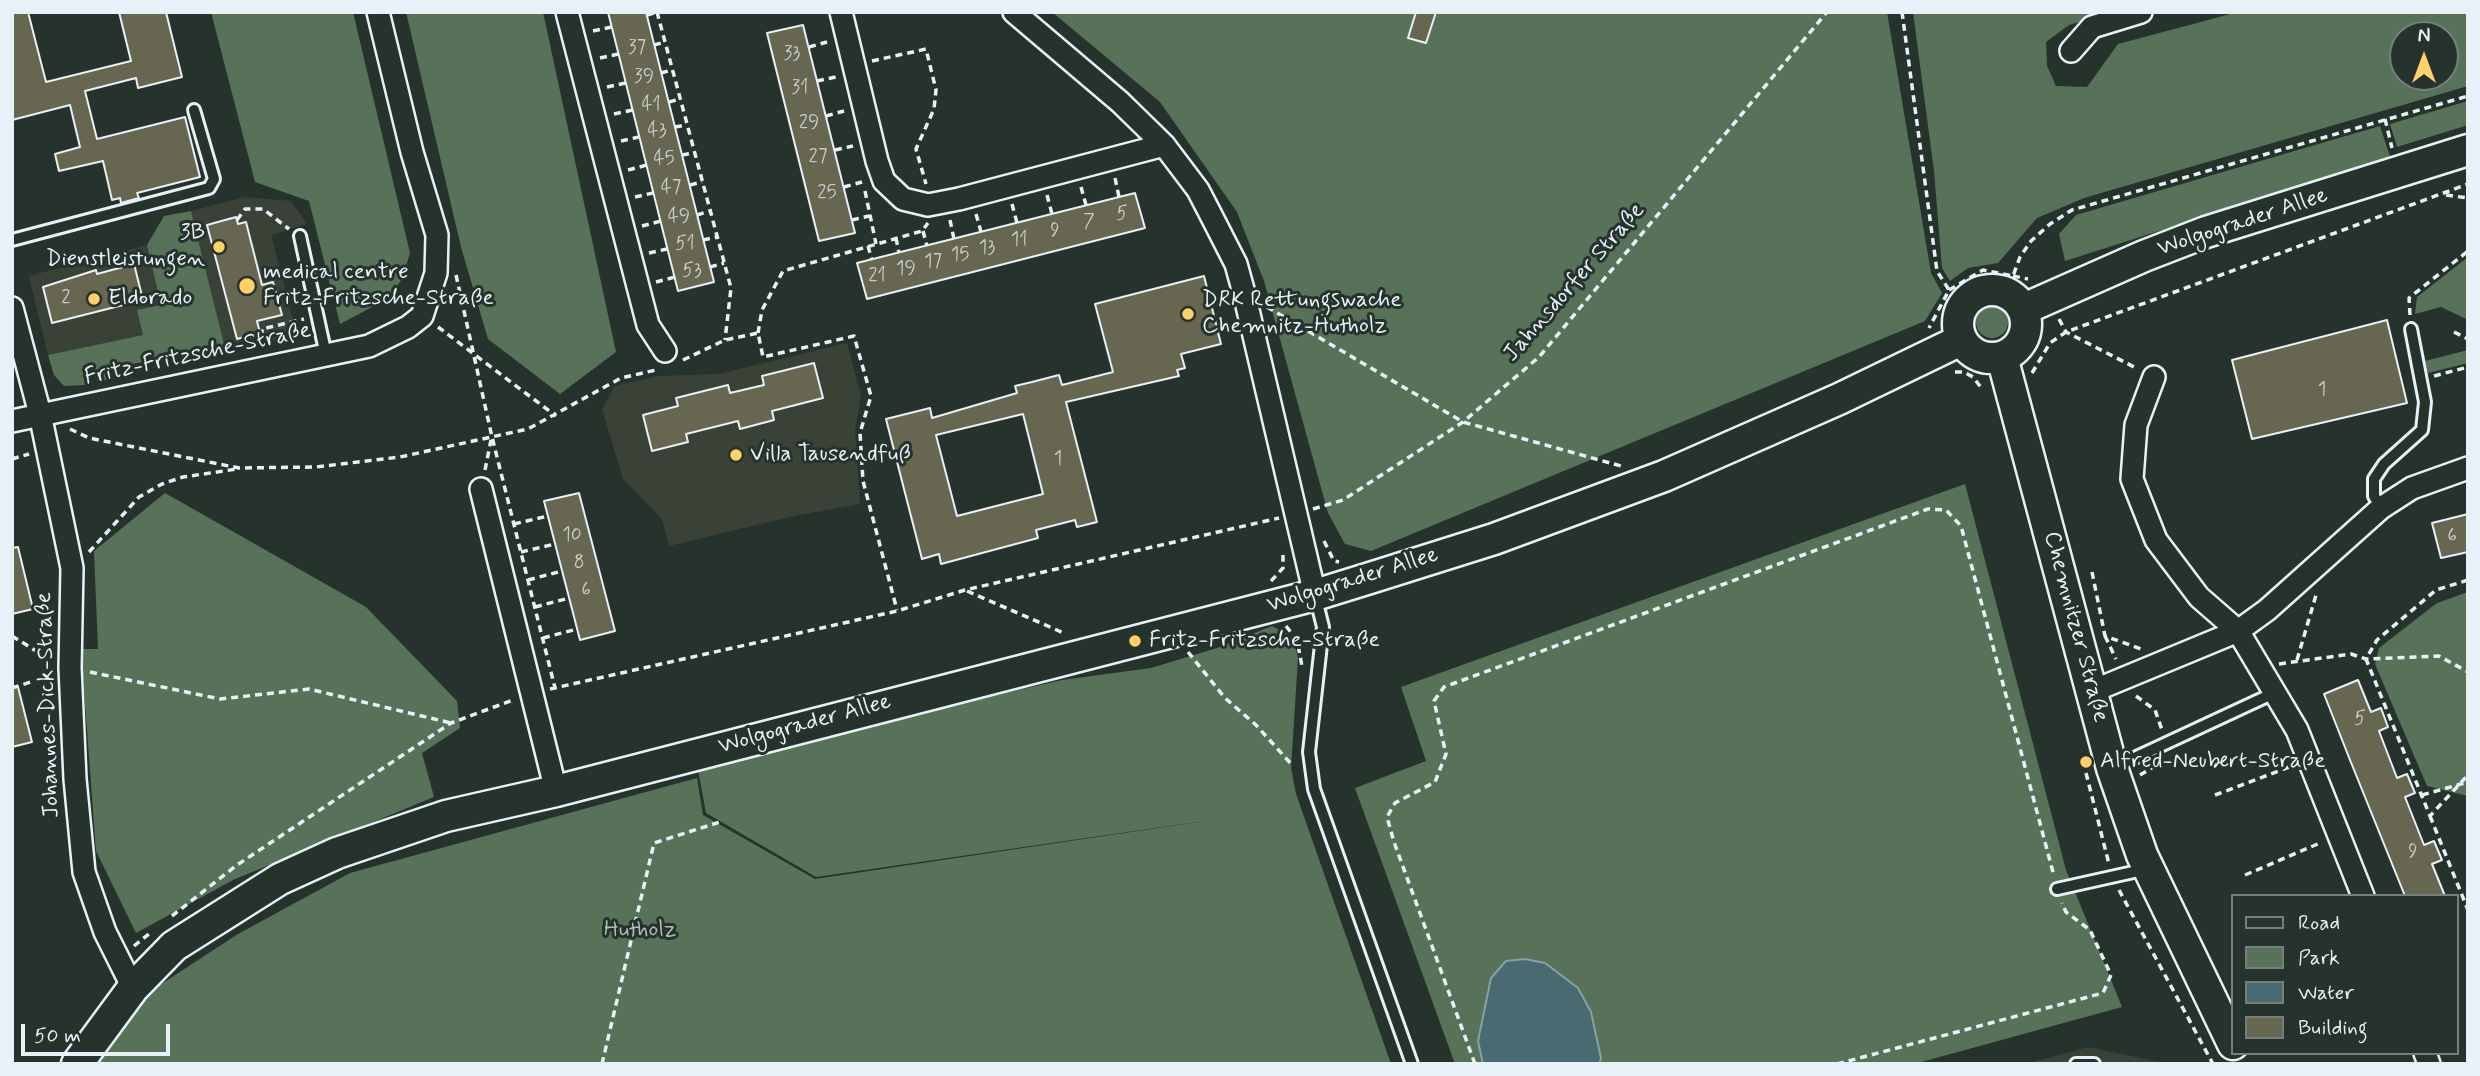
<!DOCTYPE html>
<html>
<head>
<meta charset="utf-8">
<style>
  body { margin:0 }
  #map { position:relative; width:2480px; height:1076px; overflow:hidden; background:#26332d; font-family:Mynerve,sans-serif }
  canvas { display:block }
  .frame { position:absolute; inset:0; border:14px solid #e8f1f8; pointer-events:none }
  .legend { position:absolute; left:2231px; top:894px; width:228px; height:161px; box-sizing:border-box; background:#26332d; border:2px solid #747f7e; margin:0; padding:9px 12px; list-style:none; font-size:21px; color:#e8f1f8 }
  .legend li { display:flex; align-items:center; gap:14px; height:35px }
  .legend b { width:35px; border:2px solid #747f7e }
  .north { position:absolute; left:2389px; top:21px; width:70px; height:70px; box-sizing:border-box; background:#26332d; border:2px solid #747f7e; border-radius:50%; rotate:0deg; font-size:19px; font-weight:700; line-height:28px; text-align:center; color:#e8f1f8 }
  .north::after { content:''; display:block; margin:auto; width:24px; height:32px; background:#ffd166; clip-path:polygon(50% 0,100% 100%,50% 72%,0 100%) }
  .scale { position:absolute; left:21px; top:1024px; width:149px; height:32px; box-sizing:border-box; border:4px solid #e8f1f8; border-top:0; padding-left:9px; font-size:21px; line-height:24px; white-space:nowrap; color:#e8f1f8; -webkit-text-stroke:5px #26332d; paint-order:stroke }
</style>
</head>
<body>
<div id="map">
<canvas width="2480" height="1076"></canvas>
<div class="frame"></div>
<ul class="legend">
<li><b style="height:9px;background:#26332d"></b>Road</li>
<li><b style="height:19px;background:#587259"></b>Park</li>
<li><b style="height:19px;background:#4a6a71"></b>Water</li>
<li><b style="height:19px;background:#676651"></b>Building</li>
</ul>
<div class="north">N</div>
<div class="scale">50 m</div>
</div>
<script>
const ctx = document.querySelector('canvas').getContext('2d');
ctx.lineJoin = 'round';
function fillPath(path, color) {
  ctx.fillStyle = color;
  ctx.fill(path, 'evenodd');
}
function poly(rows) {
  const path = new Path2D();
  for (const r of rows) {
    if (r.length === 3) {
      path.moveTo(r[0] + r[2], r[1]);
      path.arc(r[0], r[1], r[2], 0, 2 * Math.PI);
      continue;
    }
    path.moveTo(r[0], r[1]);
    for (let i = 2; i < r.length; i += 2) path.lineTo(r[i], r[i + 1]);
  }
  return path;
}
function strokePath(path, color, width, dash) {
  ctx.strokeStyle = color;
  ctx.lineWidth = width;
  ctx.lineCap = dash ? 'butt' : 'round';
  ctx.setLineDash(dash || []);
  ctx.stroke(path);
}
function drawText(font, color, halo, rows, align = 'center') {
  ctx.font = font + ' Mynerve,sans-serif';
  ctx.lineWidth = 6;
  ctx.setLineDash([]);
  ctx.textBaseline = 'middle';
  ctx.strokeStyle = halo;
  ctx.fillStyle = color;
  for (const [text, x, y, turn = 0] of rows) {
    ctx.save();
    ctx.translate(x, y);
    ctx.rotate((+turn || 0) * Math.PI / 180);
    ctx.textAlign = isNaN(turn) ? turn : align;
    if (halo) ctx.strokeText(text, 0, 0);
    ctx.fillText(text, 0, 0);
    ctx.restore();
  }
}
fillPath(poly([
  [245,197,291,201,307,224,271,235,298,338,225,348,191,211],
  [147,245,161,305,143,335,48,355,29,276],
  [847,343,861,395,855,431,860,504,794,516,669,546,662,519,623,479,602,409,615,386,658,376,719,374],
  [2088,1047,2169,1064,2026,1064]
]), '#3a4238');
fillPath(poly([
  [211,12,353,12,410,253,402,279,387,299,340,324,309,201,255,182],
  [406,12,543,12,616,352,560,394,488,339,461,247],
  [1052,12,1887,12,1931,273,1942,293,1925,321,1371,551,1345,544,1328,513,1264,281,1237,212,1160,102],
  [1913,12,2110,12,2069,25,2046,42,2047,66,2056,86,2087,87,2118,44,2238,12,2468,12,2468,86,2084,198,2037,218,1998,263,1968,268,1950,281,1942,268,1934,171],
  [2403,35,2445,35,2445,77,2403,77],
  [2468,101,2468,125,2397,147,2390,124],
  [2380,126,2390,157,2065,261,2059,234,2076,215],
  [191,211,225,348,108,368,111,379,97,382,94,372,84,374,85,385,64,386,54,375,48,355,143,335,137,310,161,305,147,245,164,216],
  [2468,257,2468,320,2441,307,2415,314,2417,297],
  [1992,322,16],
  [2468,350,2468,363,2428,373,2425,361],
  [1965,484,2066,870,2122,1007,1914,1064,1455,1064,1355,788,1426,761,1401,687],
  [165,493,366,607,457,701,460,728,422,753,434,797,233,880,136,933,96,851,81,649,98,649,94,551],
  [2468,592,2468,796,2427,786,2375,664,2379,648,2437,603],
  [1272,626,1287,634,1294,642,1298,658,1291,768,1296,794,1391,1064,98,1064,146,994,238,934,350,873,697,778,703,815,815,879,1225,818,816,877,706,813,697,764,1062,680,1151,668,1217,648]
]), '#587259');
const water = poly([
  [1525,959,1545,963,1578,988,1591,1012,1601,1058,1599,1064,1483,1064,1478,1041,1491,978,1506,961,1525,959]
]);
fillPath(water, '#4a6a71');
strokePath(water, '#89a0a7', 2);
const building = poly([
  [12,12,28,12,46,82,131,61,119,12,166,12,182,77,138,88,136,78,85,91,97,139,185,117,200,177,137,193,139,198,121,203,120,198,112,200,103,161,59,171,55,154,80,147,70,105,12,120,12,12],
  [608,12,646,12,714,282,678,291,608,12],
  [1416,12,1436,12,1426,43,1408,38,1416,12],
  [803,25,855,233,819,241,767,33,803,25],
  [1135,193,1145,228,867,299,857,263,1135,193],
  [236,217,238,224,246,222,262,285,273,282,282,315,257,321,260,333,237,339,207,225,236,217],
  [134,264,143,300,52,323,43,287,96,270,97,274,134,264],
  [1204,276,1221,344,1181,354,1185,368,1177,370,1179,376,1066,402,1097,522,1077,527,1075,520,1036,530,1038,538,941,564,939,554,922,559,886,419,930,408,932,418,1017,393,1015,386,1032,382,1059,375,1062,385,1113,372,1095,304,1204,276],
  [1023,414,1043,494,957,516,936,435,1023,414],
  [2387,320,2407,403,2252,439,2232,360,2387,320],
  [814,363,823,398,772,411,774,420,740,429,738,421,686,434,688,442,652,451,643,415,678,406,676,398,728,385,730,393,764,385,762,376,814,363],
  [579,493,615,631,580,640,544,501,579,493],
  [2468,514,2468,552,2441,558,2432,523,2468,514],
  [18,547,33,609,12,614,12,548,18,547],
  [2358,680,2371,712,2381,708,2388,727,2379,731,2397,778,2407,774,2415,793,2405,797,2424,845,2434,841,2442,860,2432,864,2445,896,2405,896,2350,760,2324,694,2358,680],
  [12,687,18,687,32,742,12,747,12,687]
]);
fillPath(building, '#676651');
strokePath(building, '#e8f1f8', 2);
const lane = poly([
  [300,236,326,355],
  [12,240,209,188,214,179,194,110],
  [2381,508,2374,496,2374,479,2384,464,2422,430,2425,402,2411,329],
  [1315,595,1323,627,1309,752,1314,789,1412,1064],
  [2115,767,2274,693],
  [2057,889,2147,869],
  [2076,1064,2094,1064]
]);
const street = poly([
  [567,12,648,325,665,351],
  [841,12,877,161,884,181,903,199,928,205,959,199,1164,145],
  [1014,12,1120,102,1164,145,1198,190,1213,219,1236,264,1244,293,1315,595],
  [2071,51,2092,27,2141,12],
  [12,308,40,414,72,568,70,668,75,779,84,872,105,932,133,988],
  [2154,377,2136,425,2132,479,2156,540,2199,597,2238,631,2297,730,2363,896],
  [12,421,369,346,408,327,422,316,436,273,437,235,412,152,378,12],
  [481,489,556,791],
  [2093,691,2238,631,2267,610,2381,508,2412,488,2468,468],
  [2425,1053,2429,1064]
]);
const secondary = poly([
  [1992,324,34],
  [2024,309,2144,256,2206,232,2468,150],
  [2002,357,2112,768,2142,855,2233,1044],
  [77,1064,133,988,174,946,280,879,337,853,446,816,556,791,1315,595,1370,578,1494,539,1664,476,1839,399,1961,340]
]);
strokePath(lane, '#e8f1f8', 16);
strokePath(street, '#e8f1f8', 26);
strokePath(secondary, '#e8f1f8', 35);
strokePath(poly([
  [657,12,731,288,725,340],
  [1902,12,1937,271,1949,290,1929,328],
  [647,15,657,12],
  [593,31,612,27],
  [654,45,665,42],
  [809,47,827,42],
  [600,58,619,54],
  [872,61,926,49,936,90,934,109,916,149,926,184],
  [661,73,672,70],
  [817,81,836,77],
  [607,87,626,83],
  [669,102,680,99],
  [614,114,633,110],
  [826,116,844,111],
  [2385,119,2392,148],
  [675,127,686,125],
  [621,141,639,137],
  [835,150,853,146],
  [682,155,694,153],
  [628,170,647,165],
  [1115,178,1119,197],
  [690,185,702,182],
  [844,187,862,182],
  [1081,187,1086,205],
  [865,191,876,244],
  [1047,195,1052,214],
  [2446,195,2468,198],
  [635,197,653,193],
  [1012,204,1017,223],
  [976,214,981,232],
  [697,215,710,211],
  [237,220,245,209,263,209,289,229],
  [852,220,869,216],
  [950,220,954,239],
  [642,226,661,221],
  [923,231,927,246],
  [896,238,899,253],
  [703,240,717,237],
  [868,246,872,260],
  [649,253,667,249],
  [710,267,724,263],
  [456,275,492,437,555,688],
  [2013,276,2028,279],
  [656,282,675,277],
  [1949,290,1983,270,2013,276,2020,257,2031,241,2050,224,2072,210,2468,96],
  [1267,307,1463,422,1621,466],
  [2410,315,2409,298,2468,251],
  [2059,319,2066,332,2136,368],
  [438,327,556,416],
  [2454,332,2468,339],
  [758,333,762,310,783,271,922,231,928,223],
  [248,338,262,334,262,329,304,319],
  [683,360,725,340,758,333,763,357,854,336,871,396,860,433,863,481,897,610],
  [1955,372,1964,372,1973,377,1983,390],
  [2032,373,2050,343,2066,332,2468,184],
  [2434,376,2468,367],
  [70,429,89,438,239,468,316,467,400,457,528,429,621,378,656,370],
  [12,459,29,454],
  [485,470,491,440],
  [1313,509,1343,500,1463,422,1539,357,1827,12],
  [514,524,548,516],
  [1324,541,1334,561,1339,562],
  [89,552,139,497,162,484,183,477,237,469],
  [521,552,555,544],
  [2092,572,2105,636,2141,649],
  [528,580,562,571],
  [2468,580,2436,590,2377,640,2366,659,2430,816,2468,775],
  [1271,581,1283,568,1283,555],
  [967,591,1066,634],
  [535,607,569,598],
  [1286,626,1297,640,1302,666],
  [12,636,49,659],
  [2105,636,2116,659],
  [543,638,577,629],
  [1188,652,1225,698,1256,725,1293,766],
  [2297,660,2316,595],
  [2279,664,2351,654,2366,659,2439,656,2468,672],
  [90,672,220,699,309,689,451,723],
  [12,688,52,675],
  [550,689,897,611,965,590,1279,518],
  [2136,696,2155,710,2162,730],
  [2086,773,2109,864],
  [2140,775,2160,763],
  [2215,795,2292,766],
  [2422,795,2468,782],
  [2430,816,2468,910],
  [2245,875,2320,843],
  [2119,890,2213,1064],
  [172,916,237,865,451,723,513,700],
  [134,946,150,933],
  [602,1064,654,843,720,822],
  [1475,1064,1394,842,1387,817,1395,803,1435,782,1446,754,1434,701,1444,687,1928,509,1946,510,1961,526,2054,876],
  [1837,1064,2103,993,2111,975,2090,930,2066,912,2062,903]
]), '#e8f1f8', 3.5, [7, 5]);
strokePath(lane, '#26332d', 10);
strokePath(street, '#26332d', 21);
strokePath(secondary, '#26332d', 30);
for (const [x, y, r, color] of [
  [219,247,7,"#ffd166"],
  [247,286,9,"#ffd166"],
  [94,299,7,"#ffd166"],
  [1188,314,7,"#ffd166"],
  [736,455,7,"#ffd166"],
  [1135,641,7,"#ffd166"],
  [2086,762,7,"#ffd166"]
]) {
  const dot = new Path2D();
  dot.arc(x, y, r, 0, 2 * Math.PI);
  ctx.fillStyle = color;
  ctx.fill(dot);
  strokePath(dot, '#26332d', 2.5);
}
drawText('19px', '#c8cece', null, [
  ["37",637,49],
  ["33",792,55],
  ["39",644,78],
  ["31",800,89],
  ["41",651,106],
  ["29",809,124],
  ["43",657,132],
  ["27",818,158],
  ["45",664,160],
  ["47",671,189],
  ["25",827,194],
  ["5",1122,215],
  ["49",679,218],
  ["7",1089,223],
  ["9",1055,232],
  ["11",1019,241],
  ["51",685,245],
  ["13",987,249],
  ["15",960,256],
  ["17",933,263],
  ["19",906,270],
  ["53",692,272],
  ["21",877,277],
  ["2",66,299],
  ["1",2322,391],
  ["1",1058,460],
  ["10",572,536],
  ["6",2452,537],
  ["8",579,564],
  ["6",586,591],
  ["5",2360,720],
  ["9",2413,853]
]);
drawText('23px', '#e8f1f8', '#26332d', [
  ["Wolgograder Allee",2243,223,-18],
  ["Jahnsdorfer Straße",1575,283,-49],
  ["Fritz-Fritzsche-Straße",198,355,-12],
  ["Wolgograder Allee",1353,581,-17],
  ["Chemnitzer Straße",2075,627,75],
  ["Johannes-Dick-Straße",49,705,-92],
  ["Wolgograder Allee",805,725,-15]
]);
drawText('23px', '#e8f1f8', '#26332d', [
  ["3B",205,234,"right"],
  ["Dienstleistungen",205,260,"right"],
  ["medical centre",263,273],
  ["Fritz-Fritzsche-Straße",263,299],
  ["Eldorado",108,299],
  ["DRK Rettungswache",1202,301],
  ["Chemnitz-Hutholz",1202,327],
  ["Villa Tausendfuß",750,455],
  ["Fritz-Fritzsche-Straße",1149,641],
  ["Alfred-Neubert-Straße",2100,762]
], 'left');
drawText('23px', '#aebeb8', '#26332d', [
  ["Hutholz",640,931]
]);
</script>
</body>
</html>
